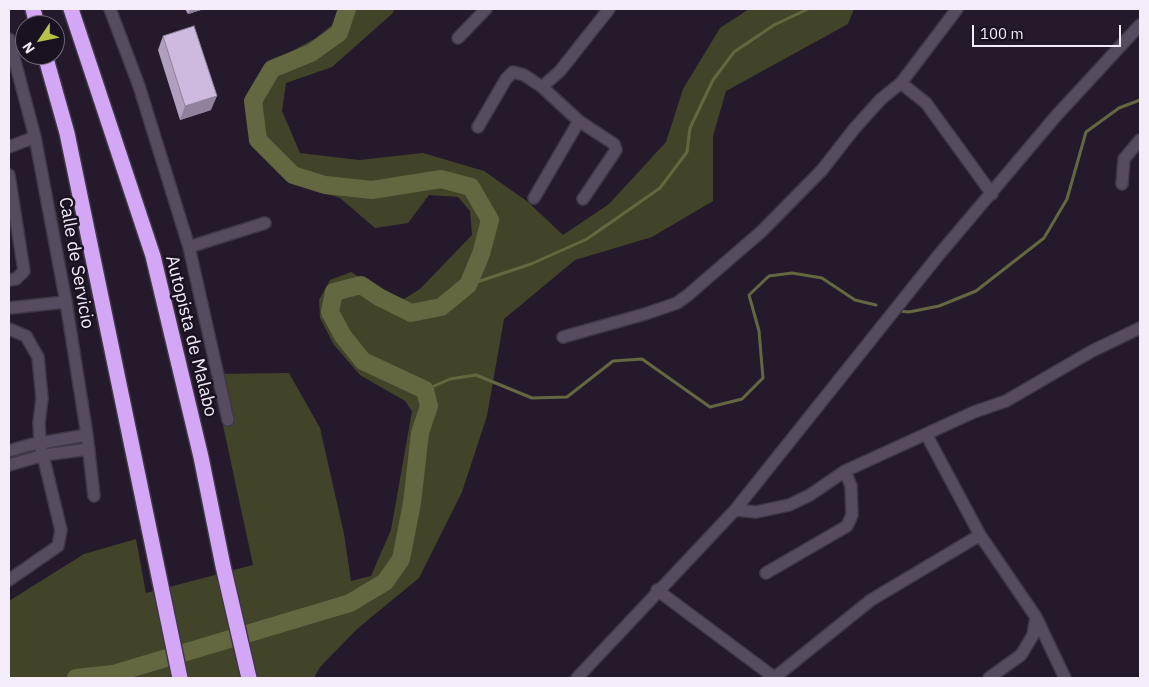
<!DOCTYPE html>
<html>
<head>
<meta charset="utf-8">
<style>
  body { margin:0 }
  #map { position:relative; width:1149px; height:687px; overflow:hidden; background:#241a2b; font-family:"IBM Plex Sans",sans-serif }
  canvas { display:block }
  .frame { position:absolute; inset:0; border:10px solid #f4edf9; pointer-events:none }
  .north { position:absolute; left:15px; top:15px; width:50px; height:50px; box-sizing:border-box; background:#1a1121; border:1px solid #716977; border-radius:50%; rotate:236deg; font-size:14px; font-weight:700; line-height:20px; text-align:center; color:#f4edf9 }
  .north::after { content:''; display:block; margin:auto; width:18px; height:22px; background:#b7c148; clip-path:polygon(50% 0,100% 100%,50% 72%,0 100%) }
  .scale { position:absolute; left:972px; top:25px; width:149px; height:22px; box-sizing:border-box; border:2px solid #f4edf9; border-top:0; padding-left:6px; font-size:15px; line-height:18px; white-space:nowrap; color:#f4edf9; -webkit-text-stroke:4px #1a1121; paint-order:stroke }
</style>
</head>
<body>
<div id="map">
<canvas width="1149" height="687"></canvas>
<div class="frame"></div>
<div class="north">N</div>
<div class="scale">100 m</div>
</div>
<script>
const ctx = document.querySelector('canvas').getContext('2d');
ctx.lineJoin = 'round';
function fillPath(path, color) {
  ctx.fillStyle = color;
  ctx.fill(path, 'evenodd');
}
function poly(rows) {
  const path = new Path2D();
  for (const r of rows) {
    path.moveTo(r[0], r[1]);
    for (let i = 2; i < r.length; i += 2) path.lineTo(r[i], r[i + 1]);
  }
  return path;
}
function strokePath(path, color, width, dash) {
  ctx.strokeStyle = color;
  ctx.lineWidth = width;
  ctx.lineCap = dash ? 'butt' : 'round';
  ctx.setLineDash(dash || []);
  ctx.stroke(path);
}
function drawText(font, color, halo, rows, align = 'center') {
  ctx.font = font + ' "IBM Plex Sans",sans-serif';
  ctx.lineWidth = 5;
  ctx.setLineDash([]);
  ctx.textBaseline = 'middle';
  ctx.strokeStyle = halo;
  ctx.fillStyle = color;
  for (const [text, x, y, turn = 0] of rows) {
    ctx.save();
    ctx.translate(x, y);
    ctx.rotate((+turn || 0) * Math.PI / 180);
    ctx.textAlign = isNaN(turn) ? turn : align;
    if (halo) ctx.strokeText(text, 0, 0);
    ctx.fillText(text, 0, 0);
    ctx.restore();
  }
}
fillPath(poly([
  [345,9,394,9,393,13,332,67,286,83,282,111,300,153,359,160,423,153,484,171,528,202,563,235,609,204,666,142,683,89,720,28,749,9,854,9,848,24,726,91,713,136,713,201,652,237,575,260,504,319,487,416,462,492,419,578,357,629,320,667,314,678,9,678,9,601,84,554,136,539,146,593,253,565,212,374,289,373,320,428,344,534,351,581,371,576,391,530,412,411,405,401,360,375,334,345,320,318,319,300,330,280,351,272,389,295,404,299,420,289,472,235,470,211,458,197,429,195,408,223,375,228,340,198,302,186,279,174,256,147,245,101,264,66,316,38,343,16]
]), '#414429');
strokePath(poly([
  [468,285,531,264,587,239,660,188,687,152,690,128,713,80,734,52,774,25,808,9],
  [899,311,909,312,939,306,976,291,1044,238,1067,199,1086,132,1119,108,1140,100],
  [425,390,450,379,476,375,532,398,567,397,613,361,642,359,710,407,742,399,763,378,759,331,749,295,769,276,792,273,822,278,855,300,876,305]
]), '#636840', 3);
strokePath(poly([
  [76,678,113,674,350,603,385,582,401,559,412,503,420,433,429,406,425,390,363,361,343,336,330,312,334,292,361,285,379,297,411,313,441,307,468,285,481,254,490,220,471,187,441,179,372,190,325,185,293,175,258,140,253,101,272,69,311,53,339,33,347,9]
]), '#636840', 18);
const minor = poly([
  [110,9,139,86,189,247,228,420],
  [458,38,486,9],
  [9,39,35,137,66,302,87,435,94,496],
  [901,83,926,103,992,194],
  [478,127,506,79,513,72,524,75,542,87],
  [9,147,35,137],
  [9,175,24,271,16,279,9,280],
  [1122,184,1124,159,1140,140],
  [534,198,579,121],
  [583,199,616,150,614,144,579,121,542,87,560,71,609,9],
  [189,247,265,223],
  [9,308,66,302],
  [9,329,26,336,38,357,42,398,39,423,40,443,61,530,58,546,9,580],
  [563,337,645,314,677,303,688,295,762,231,822,170,854,129,881,99,901,83,957,9],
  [926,434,980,535,1036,617,1033,635,1021,655,989,678],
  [9,451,29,445,87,435],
  [9,465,44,455,89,449],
  [735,510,756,512,789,505,810,495,845,471,974,412,1006,401,1092,351,1140,328],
  [766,573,847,526,852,515,851,486,845,471],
  [657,590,775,678],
  [1036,617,1065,678],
  [577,678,735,510,937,257,1056,116,1140,25],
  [774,678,871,600,980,535]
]);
const highway = poly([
  [33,9,37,25],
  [71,9,153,256,201,457,223,566,249,678],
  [45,55,67,133,180,678]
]);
strokePath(minor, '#403846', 14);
strokePath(highway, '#403846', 18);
strokePath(minor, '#574c5f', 11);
strokePath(highway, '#d4a7f6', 15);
fillPath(poly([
  [185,9,204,9,188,14],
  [163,36,211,110,180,120,158,50]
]), '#b19fc0');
fillPath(poly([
  [190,9,204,9,188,14],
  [217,96,211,110,180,120,185,106]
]), '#90829c');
const building = poly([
  [194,26,217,96,185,106,163,36,194,26]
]);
fillPath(building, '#ceb9df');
strokePath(building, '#90829c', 1);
drawText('18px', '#f4edf9', '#1a1121', [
  ["Calle de Servicio",76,263,80],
  ["Autopista de Malabo",191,336,76]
]);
</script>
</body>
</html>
